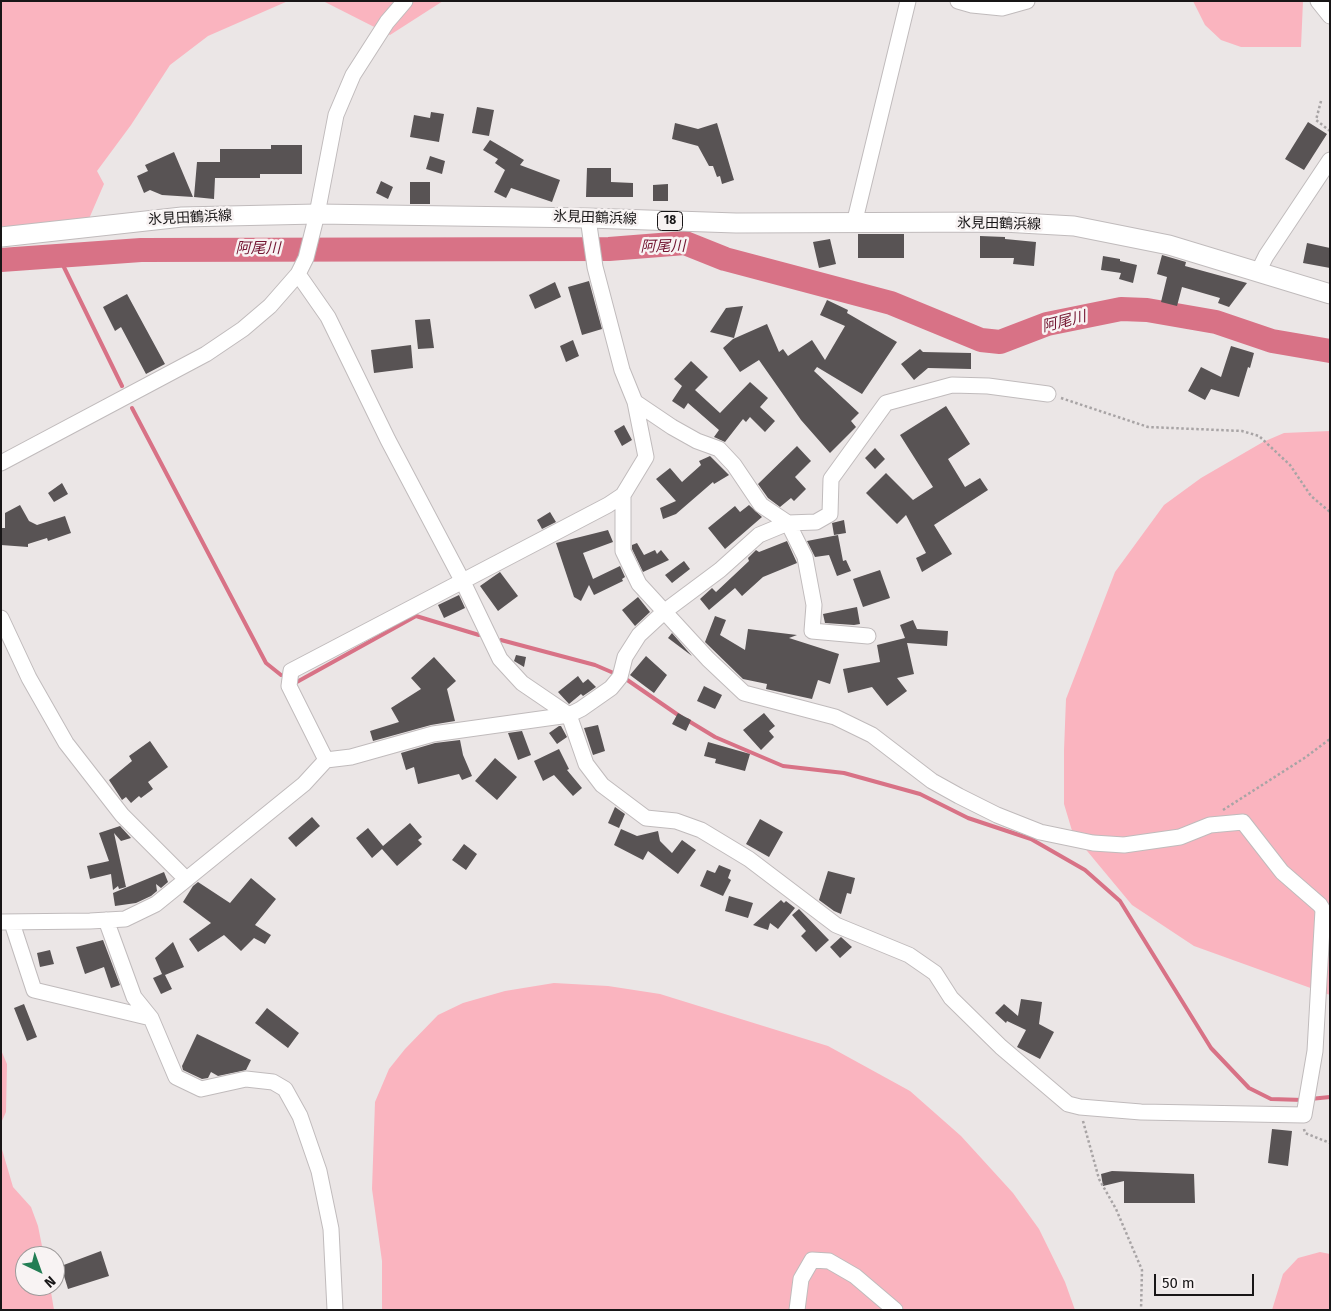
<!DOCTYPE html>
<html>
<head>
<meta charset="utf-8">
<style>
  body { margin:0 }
  #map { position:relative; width:1331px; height:1311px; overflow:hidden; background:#ebe6e6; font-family:"Fira Sans",sans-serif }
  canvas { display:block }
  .frame { position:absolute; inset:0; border:2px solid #181617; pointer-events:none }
  .north { position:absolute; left:15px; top:1246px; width:50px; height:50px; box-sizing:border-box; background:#f8f3f3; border:1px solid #9e9b9b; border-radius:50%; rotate:138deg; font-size:14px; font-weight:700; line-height:20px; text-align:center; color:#181617 }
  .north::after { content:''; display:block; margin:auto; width:18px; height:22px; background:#237e54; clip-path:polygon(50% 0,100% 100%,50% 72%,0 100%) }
  .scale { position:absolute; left:1154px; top:1274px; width:100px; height:22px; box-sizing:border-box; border:2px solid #181617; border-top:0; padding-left:6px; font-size:15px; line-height:18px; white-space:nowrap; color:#181617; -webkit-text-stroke:4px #f8f3f3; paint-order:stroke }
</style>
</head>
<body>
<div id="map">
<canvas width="1331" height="1311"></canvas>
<div class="frame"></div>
<div class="north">N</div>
<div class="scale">50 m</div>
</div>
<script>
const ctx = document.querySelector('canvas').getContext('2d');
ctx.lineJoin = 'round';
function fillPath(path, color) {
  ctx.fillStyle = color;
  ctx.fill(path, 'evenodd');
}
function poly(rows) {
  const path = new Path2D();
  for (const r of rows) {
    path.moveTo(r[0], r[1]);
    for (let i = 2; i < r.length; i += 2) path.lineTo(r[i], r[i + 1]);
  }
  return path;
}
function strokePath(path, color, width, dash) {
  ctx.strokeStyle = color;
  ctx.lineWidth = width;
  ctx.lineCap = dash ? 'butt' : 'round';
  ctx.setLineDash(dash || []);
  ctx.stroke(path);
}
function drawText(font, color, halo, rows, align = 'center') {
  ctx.font = font + ' "Fira Sans","Noto Sans JP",sans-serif';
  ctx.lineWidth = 5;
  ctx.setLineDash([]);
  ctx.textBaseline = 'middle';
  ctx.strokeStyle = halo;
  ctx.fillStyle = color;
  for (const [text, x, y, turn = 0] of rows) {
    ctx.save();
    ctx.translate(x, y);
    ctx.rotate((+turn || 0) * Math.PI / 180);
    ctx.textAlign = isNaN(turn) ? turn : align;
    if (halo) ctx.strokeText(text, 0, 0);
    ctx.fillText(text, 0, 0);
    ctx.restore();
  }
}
fillPath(poly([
  [1,1,288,1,208,36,170,65,131,125,97,171,104,184,88,221,12,227,1,226],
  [323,1,443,1,390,35],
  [1193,1,1303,1,1301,47,1241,47,1221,40,1205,25],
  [1330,431,1330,995,1194,946,1132,905,1073,834,1064,804,1064,750,1066,699,1115,572,1164,505,1201,478,1263,442,1284,433],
  [554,983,608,986,660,994,828,1046,910,1091,961,1136,1013,1193,1039,1229,1065,1282,1075,1310,382,1310,382,1261,372,1189,375,1102,389,1069,405,1049,438,1015,463,1003,505,991],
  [1,1050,7,1064,6,1112,1,1123],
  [1,1146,13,1187,31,1207,38,1226,44,1256,25,1256,25,1286,50,1286,54,1310,1,1310],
  [1320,1252,1330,1254,1330,1310,1272,1310,1283,1274,1298,1258]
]), '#fab4bf');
strokePath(poly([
  [58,255,122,386],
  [132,408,266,663,281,675],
  [501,640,595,665,616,674],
  [623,677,681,717],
  [295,683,416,616,479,635],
  [687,720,715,737,783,766,844,773,920,794,968,818,1031,839,1085,870,1120,901,1211,1048,1249,1088,1271,1099,1303,1100],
  [1310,1099,1330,1097]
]), '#d87286', 4);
strokePath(poly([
  [1,260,141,250,609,249,685,243,725,259,891,303,981,340,1000,342,1047,324,1121,309,1147,310,1216,322,1272,341,1330,351]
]), '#d87286', 24);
fillPath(poly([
  [477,107,494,110,489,136,472,133],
  [431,112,444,114,439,142,410,137,414,115,430,118],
  [1308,122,1327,134,1304,170,1285,159],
  [675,123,698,129,717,123,734,180,722,184,720,176,717,177,713,166,709,166,698,146,672,139],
  [490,140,524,160,520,165,560,180,552,202,511,188,506,198,494,192,505,170,495,163,498,159,483,150],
  [271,145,302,145,302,174,260,174,260,178,215,178,214,199,194,197,197,162,220,162,220,149,271,149],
  [174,152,193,197,162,195,150,190,144,193,137,176,148,171,145,165],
  [430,156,445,161,442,174,426,169],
  [587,168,611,168,611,182,633,183,633,197,586,197],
  [381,181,393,187,388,199,376,193],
  [410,182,430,182,430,204,410,204],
  [668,184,668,201,653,201,653,185],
  [858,234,904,234,904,258,858,258],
  [980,236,1005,237,1005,239,1036,242,1034,266,1013,264,1014,258,980,258],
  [830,239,836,264,819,268,813,242],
  [1307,243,1330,248,1330,268,1303,263],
  [1162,255,1186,262,1185,266,1247,283,1229,307,1218,303,1220,298,1182,287,1177,306,1161,302,1167,277,1157,274],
  [1103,256,1120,259,1120,261,1137,265,1133,283,1119,279,1121,273,1101,270],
  [589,281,602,329,582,335,568,287],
  [555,282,561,297,535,309,529,295],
  [127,294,165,364,146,374,121,327,115,331,103,307],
  [827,300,848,310,847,313,897,342,862,394,817,367,814,371,859,413,851,421,856,427,830,453,801,420,759,360,740,372,723,348,733,339,767,324,779,352,783,349,788,356,812,340,825,360,845,326,820,315],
  [743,306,734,338,710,332,726,308],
  [430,319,434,348,418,349,415,320],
  [573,340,579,356,566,362,560,346],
  [411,345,413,368,374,373,371,350],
  [1231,346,1254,353,1250,368,1248,367,1239,397,1211,389,1205,400,1188,391,1201,367,1221,377],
  [920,349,923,352,971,353,971,369,928,368,914,380,901,364],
  [691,361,708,377,695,390,720,413,750,382,768,398,760,407,775,421,765,432,750,417,746,422,743,419,725,442,714,437,719,430,688,403,684,409,672,401,682,386,674,379],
  [946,406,970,444,948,459,965,487,980,478,988,490,934,525,952,554,922,572,916,558,926,553,906,515,897,524,866,493,886,473,913,500,933,487,900,435],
  [624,425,632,440,622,446,614,431],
  [797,446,811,461,795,477,806,489,794,501,791,498,780,507,768,498,758,484],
  [875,448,885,459,875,469,865,458],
  [710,456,729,475,714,484,713,482,676,514,663,519,660,508,676,501,656,479,670,468,682,482,701,465,699,461],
  [62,483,68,494,54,502,48,493],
  [20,505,29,521,37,525,65,516,71,533,48,541,47,538,28,544,28,547,1,545,1,528,5,528,5,513],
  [749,505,762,517,725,549,708,528,735,506,740,512],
  [550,512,556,522,542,529,537,520],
  [844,520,846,533,834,535,832,523],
  [608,530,613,542,583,553,593,579,620,566,625,577,622,579,623,581,594,595,589,585,581,601,574,597,556,543],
  [838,535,843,561,846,560,851,571,837,576,829,555,815,557,807,541],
  [787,541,797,563,763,577,742,596,735,588,709,610,700,599,712,588,716,592,749,561,748,558,756,550,759,552],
  [637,543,644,555,655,550,657,554,661,550,669,560,643,572,632,549,632,545],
  [684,561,690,569,672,583,665,575],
  [880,570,890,598,863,607,853,579],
  [500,572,518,596,498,611,480,586],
  [459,595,465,608,444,618,438,605],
  [638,597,650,612,635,626,622,610],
  [857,607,860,624,854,625,825,623,823,614],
  [715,616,726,620,720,635,745,650,748,629,797,635,789,638,839,654,830,684,818,680,812,699,766,689,767,684,743,679,705,642],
  [913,620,917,629,948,631,947,646,907,643,914,674,897,678,907,691,887,706,872,687,848,693,843,669,880,662,877,645,905,638,900,625],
  [672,633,692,656,668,638],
  [516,655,526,657,524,667,514,661],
  [646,656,667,675,654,693,630,675],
  [434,657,456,681,447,689,455,721,431,725,373,741,370,731,399,722,391,708,421,689,411,678],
  [578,676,583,683,588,679,596,687,583,696,581,694,569,704,558,692],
  [704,686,722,695,715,709,697,701],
  [678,713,691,720,686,731,672,724],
  [764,713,775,726,769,731,774,737,761,750,743,730],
  [598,725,605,751,593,755,584,728],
  [559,726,561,726,567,737,557,744,549,733],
  [522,731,531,755,518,760,508,733],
  [460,740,463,755,472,776,462,780,459,774,418,784,414,767,406,770,401,753,435,743],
  [150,741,168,767,148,782,153,789,141,798,139,796,131,803,126,797,122,800,109,780,132,761,129,756],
  [708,742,750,754,745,771,715,763,716,759,704,756],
  [559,749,569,769,567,770,582,788,573,796,554,775,543,781,534,761],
  [495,758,517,777,497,800,475,781],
  [615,807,625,814,619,828,608,823],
  [312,817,320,826,296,847,288,838],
  [760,819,783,832,769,857,746,844],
  [410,823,422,837,418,840,422,844,397,866,382,849,372,858,356,838,368,828,383,846],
  [120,826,131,838,121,841,114,833,126,887,119,889,118,886,113,890,111,874,90,879,87,866,109,861,99,833],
  [621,829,637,836,658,831,660,841,672,853,682,840,696,850,678,874,648,851,643,860,614,845],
  [464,844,477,854,466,870,452,860],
  [719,865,731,870,728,878,731,880,723,896,700,886,707,870,715,873],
  [828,871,855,878,851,894,847,893,841,914,834,911,819,900],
  [164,872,168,882,161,888,156,884,157,891,151,896,136,903,115,906,113,893],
  [251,878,276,899,255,925,271,935,265,944,254,938,241,951,224,935,198,952,189,939,211,923,183,902,193,886,198,882,230,903],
  [729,896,753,903,748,918,725,911],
  [781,900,784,903,786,901,795,908,778,929,770,923,768,930,753,925],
  [799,909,829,940,816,952,801,936,806,931,792,915],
  [841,937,852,947,840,958,830,947],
  [103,940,120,985,111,988,104,967,85,974,76,947],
  [173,942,184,967,165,975,172,989,161,994,153,978,162,974,155,958],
  [50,950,54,964,40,967,37,953],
  [1021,999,1042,1002,1039,1024,1054,1032,1040,1059,1017,1047,1026,1030,1007,1021,1006,1023,995,1013,1004,1004,1018,1016],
  [24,1004,37,1037,27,1041,14,1008],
  [267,1008,299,1033,288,1048,255,1023],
  [197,1034,251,1060,246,1070,218,1076,211,1072,208,1078,202,1079,183,1070,182,1066],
  [1272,1129,1292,1131,1288,1166,1268,1163],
  [1112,1171,1194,1174,1195,1203,1124,1203,1124,1181,1103,1186,1101,1174],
  [101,1251,109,1276,68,1289,61,1266]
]), '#585354');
const minor = poly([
  [958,1,972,5,1002,8,1027,1],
  [1318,1,1330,16],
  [854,224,908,1],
  [1258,272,1266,256,1330,160],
  [298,274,328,317,388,440,463,582,500,659,522,683,569,715,586,764,602,785,646,818,676,821,701,830,749,859,836,925,909,955,935,973,951,998,1001,1047,1068,1104,1080,1107,1141,1112,1304,1115,1315,1051,1323,910,1320,905,1282,872,1243,822,1210,825,1180,837,1124,845,1093,843,1040,832,997,815,959,796,932,781,872,735,835,717,744,693,708,659,639,584,623,551,623,495],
  [635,402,672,427,697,441,719,449,734,465,761,505,788,523,805,557,814,605,812,631,868,636],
  [1,463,206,354,243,329,270,306,298,274,306,258,317,214,336,115,353,75,387,22,405,1],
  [1,618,29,678,66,743,122,815,186,879],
  [326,760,289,686,291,671,608,505,623,495,646,457,635,402,622,370,595,267,588,218],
  [106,920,134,997,151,1018,176,1077,201,1089,246,1079,273,1082,285,1089,300,1116,319,1171,331,1229,335,1310],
  [1,922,90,921,125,919,156,904,304,784,326,760,351,757,433,734,569,715,581,709,611,688,620,677,625,657,639,635,665,611,720,570,759,535,788,523,816,522,830,514,831,479,886,403,952,385,988,386,1048,394],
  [12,923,34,990,151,1018],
  [797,1310,801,1279,812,1260,829,1261,855,1276,895,1310]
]);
const major = poly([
  [1,237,182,217,317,214,588,218,736,223,1003,222,1074,226,1169,245,1330,294]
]);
strokePath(minor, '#c0bbbc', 17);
strokePath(major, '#c0bbbc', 21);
strokePath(poly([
  [1321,101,1316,120,1330,131],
  [1061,398,1148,427,1242,431,1259,436,1290,465,1311,496,1330,512],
  [1223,810,1306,757,1330,739],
  [1083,1121,1099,1179,1116,1209,1142,1270,1141,1310],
  [1304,1129,1305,1133,1330,1143]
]), '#a8a4a5', 2.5, [2.5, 2.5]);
strokePath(minor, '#fff', 15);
strokePath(major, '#fff', 19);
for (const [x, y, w] of [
  [670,221,25]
]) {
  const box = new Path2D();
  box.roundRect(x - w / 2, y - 9.5, w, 19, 4);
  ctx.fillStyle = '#f8f3f3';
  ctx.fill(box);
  strokePath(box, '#181617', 1);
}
drawText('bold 12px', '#181617', null, [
  ["18",670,221]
]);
drawText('14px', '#181617', '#f8f3f3', [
  ["氷見田鶴浜線",190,218,-3],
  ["氷見田鶴浜線",595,218,2],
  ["氷見田鶴浜線",999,224,1]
]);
drawText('italic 15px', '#731632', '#f8f3f3', [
  ["阿尾川",663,247,-1],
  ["阿尾川",258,249],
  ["阿尾川",1064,322,-14]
]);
</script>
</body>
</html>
